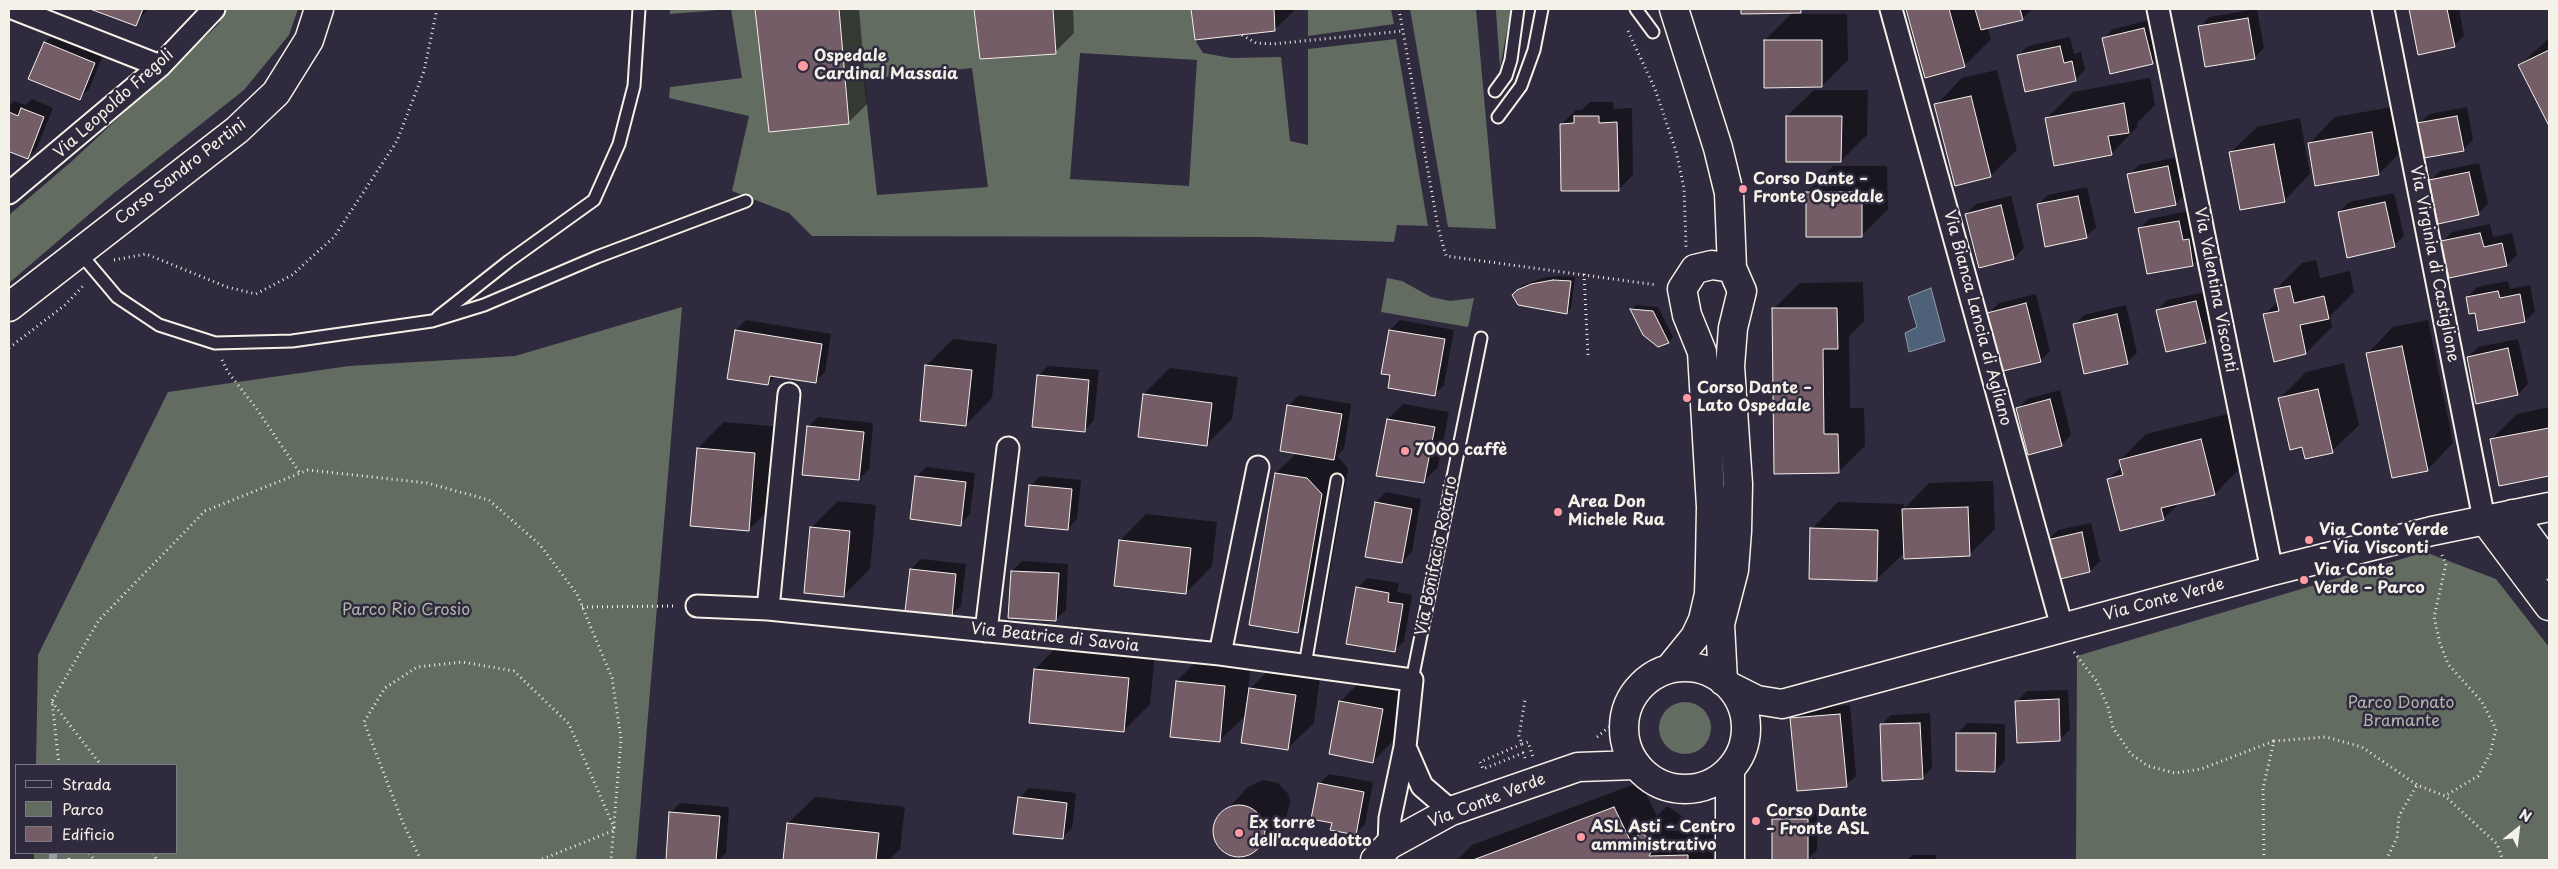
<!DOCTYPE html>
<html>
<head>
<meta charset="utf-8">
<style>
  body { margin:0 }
  #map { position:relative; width:2558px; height:869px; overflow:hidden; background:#2f2a3d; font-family:"Playpen Sans",sans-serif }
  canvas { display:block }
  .frame { position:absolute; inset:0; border:10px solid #f4f1e8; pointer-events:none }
  .legend { position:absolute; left:15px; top:764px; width:162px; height:90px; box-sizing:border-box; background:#2f2a3d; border:1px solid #7e7a81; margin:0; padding:6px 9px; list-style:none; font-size:15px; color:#f4f1e8 }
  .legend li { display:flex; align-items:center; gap:10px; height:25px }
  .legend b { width:25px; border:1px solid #7e7a81 }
  .north { position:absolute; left:2493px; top:804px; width:50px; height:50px; -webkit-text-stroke:4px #2f2a3d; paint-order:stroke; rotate:29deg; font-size:14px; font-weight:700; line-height:20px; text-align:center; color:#f4f1e8 }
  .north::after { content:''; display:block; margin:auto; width:18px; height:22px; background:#f4f1e8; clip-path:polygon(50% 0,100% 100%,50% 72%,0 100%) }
</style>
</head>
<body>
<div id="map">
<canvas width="2558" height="869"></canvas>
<div class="frame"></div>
<ul class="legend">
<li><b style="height:6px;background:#2f2a3d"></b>Strada</li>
<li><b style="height:14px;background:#636c60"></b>Parco</li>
<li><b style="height:14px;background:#755d68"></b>Edificio</li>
</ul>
<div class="north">N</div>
</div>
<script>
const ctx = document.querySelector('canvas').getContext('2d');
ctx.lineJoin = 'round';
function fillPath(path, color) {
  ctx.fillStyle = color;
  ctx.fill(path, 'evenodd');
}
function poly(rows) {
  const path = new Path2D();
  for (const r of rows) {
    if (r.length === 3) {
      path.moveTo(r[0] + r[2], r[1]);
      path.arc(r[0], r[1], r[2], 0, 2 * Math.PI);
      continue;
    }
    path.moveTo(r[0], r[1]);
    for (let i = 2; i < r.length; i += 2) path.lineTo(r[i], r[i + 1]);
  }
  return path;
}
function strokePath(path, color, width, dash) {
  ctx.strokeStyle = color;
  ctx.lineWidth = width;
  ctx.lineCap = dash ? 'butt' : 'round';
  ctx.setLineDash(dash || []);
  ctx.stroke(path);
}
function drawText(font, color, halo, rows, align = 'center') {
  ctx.font = font + ' "Playpen Sans",sans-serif';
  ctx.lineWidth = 5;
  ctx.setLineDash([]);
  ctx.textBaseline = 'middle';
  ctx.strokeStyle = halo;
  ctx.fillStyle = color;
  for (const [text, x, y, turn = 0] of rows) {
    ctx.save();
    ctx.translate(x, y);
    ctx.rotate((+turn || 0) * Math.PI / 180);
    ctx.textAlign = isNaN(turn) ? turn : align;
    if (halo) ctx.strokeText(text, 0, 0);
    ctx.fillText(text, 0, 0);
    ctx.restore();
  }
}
fillPath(poly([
  [223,9,298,9,289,35,244,90,114,193,9,283,9,215,72,161,219,24],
  [670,9,755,9,770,132,849,124,839,9,974,9,980,59,1056,54,1053,9,1191,9,1195,40,1203,53,1231,58,1281,57,1290,141,1308,145,1308,49,1396,39,1428,226,1397,225,1394,242,1258,237,812,236,789,213,732,191,749,116,669,98,670,87,742,78,731,9,670,14],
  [1080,53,1197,60,1189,186,1070,179],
  [972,68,988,187,877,195,864,79],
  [1308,9,1391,9,1394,24,1308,36],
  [1410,9,1476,9,1496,229,1448,227],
  [1496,9,1511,9,1500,68,1496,11],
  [1387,278,1402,281,1431,297,1450,301,1474,298,1468,327,1381,312],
  [682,307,636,860,34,860,34,853,176,853,176,765,36,765,38,655,168,392,349,366,515,356],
  [2425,552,2496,579,2549,647,2549,860,2076,860,2077,656],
  [1685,728,26]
]), '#636c60');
const water = poly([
  [1931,288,1945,341,1909,352,1905,333,1917,327,1908,297,1931,288]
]);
fillPath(water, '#4d6278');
strokePath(water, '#909ba5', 1);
fillPath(poly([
  [93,9,148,9,135,24],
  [756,9,859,9,867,104,848,123,771,131],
  [975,9,1073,9,1074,33,1055,52,981,58],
  [1192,9,1293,9,1294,11,1274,30,1196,39],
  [1743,9,1804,9,1799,14,1847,14,1848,60,1822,86,1765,40,1793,12,1743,13],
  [1908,9,2032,9,2022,19,1987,27,1991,39,1965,65,1926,76],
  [2257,9,2264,48,2254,58,2200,27,2209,17],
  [2410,9,2459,9,2464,36,2454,46,2419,54],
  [2154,19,2162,53,2152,63,2103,39,2113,29],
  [55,33,104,53,89,89,80,98,45,43],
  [2070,37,2074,54,2081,52,2085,70,2075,80,2019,55,2028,46],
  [2549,38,2549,124,2520,65],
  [1997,70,2017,150,1990,176,1936,105,1962,78],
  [2150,78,2155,105,2137,123,2137,127,2111,154,2047,118,2073,92],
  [1814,90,1868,90,1867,135,1841,161,1787,116],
  [32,99,53,108,37,148,28,158,11,151,9,154,9,106,14,101,25,105],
  [1590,102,1613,102,1614,109,1632,108,1633,175,1618,190,1561,125,1576,110,1582,110],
  [2398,106,2405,147,2379,174,2309,144,2335,117],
  [2467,107,2473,140,2463,150,2419,124,2429,114],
  [2300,118,2310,174,2284,201,2230,153,2257,127],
  [2178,157,2185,194,2175,204,2129,175,2139,165],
  [2479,163,2488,204,2478,214,2431,181,2440,171],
  [1833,166,1887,166,1888,209,1862,235,1807,192],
  [2087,187,2096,227,2086,237,2038,205,2048,195],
  [2394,193,2404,236,2394,246,2339,212,2349,202],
  [2011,196,2024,248,2014,258,1979,266,1966,214,1976,204],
  [2188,211,2192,231,2198,230,2203,254,2193,264,2140,228,2149,219],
  [2490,224,2493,237,2512,233,2517,255,2507,265,2442,242,2452,232],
  [2316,260,2320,278,2350,271,2354,292,2330,316,2332,327,2306,353,2265,314,2278,301,2275,290,2302,263],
  [1558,276,1575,277,1571,308,1567,313,1513,295,1523,285,1543,278],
  [2508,281,2510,289,2530,285,2535,311,2525,321,2476,311,2467,297,2477,287],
  [1863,282,1864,321,1849,336,1850,408,1864,408,1865,446,1838,472,1773,309,1800,283],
  [2206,292,2216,332,2206,342,2158,310,2167,300],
  [2036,294,2050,351,2040,361,1989,313,1999,303],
  [1636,305,1658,307,1673,337,1669,342,1658,346,1644,334,1632,309],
  [2126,305,2137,353,2127,362,2074,325,2084,315],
  [746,320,831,334,825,372,815,382,776,375,768,384,736,330],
  [1400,320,1454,330,1444,385,1434,395,1391,374,1390,330],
  [2428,320,2453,443,2427,470,2367,354,2393,327],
  [953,339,997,344,992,398,966,424,926,366],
  [2518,339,2528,384,2518,394,2468,357,2478,347],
  [2344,363,2359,425,2332,451,2280,398,2306,372],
  [1048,366,1099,370,1094,420,1084,430,1038,376],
  [1170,368,1238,377,1232,419,1206,445,1144,394],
  [2060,390,2071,435,2061,445,2017,409,2027,399],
  [1299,395,1351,404,1344,449,1337,456,1348,468,1324,606,1297,632,1276,473,1297,453,1281,450,1289,405],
  [1403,404,1449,412,1438,467,1423,482,1378,475,1388,419],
  [2549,407,2549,475,2500,484,2491,440,2517,414],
  [2228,414,2241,467,2215,494,2181,502,2163,519,2108,480,2122,466,2120,460,2146,434],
  [818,417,873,423,869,469,859,479,808,427],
  [724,422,781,427,775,504,748,530,698,448],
  [926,467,975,473,970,514,960,524,916,477],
  [1040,476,1081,480,1077,519,1068,529,1030,486],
  [1993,481,1995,529,1969,555,1905,552,1876,580,1812,529,1838,502,1904,504,1904,509,1929,483],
  [1386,492,1421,499,1412,552,1402,562,1376,502],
  [838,501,876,505,870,569,843,596,811,528],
  [1146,514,1217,522,1212,566,1186,593,1120,541],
  [2091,523,2100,561,2090,571,2048,540,2058,530],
  [921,559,966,564,961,606,951,615,911,569],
  [1022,561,1068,564,1066,610,1056,619,1012,571],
  [1367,578,1399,583,1397,592,1412,595,1404,641,1394,651,1357,588],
  [1061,643,1155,652,1150,704,1124,730,1035,669],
  [1203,655,1251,660,1248,691,1277,662,1321,669,1314,723,1287,749,1247,714,1219,741,1177,681],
  [1366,676,1408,683,1399,735,1373,761,1340,702],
  [2068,690,2070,730,2060,739,2017,701,2027,691],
  [1850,705,1856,776,1846,785,1792,718,1802,708],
  [1930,713,1932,768,1922,778,1881,725,1891,715],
  [1967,723,2005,724,2005,761,1995,771,1958,733],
  [1329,774,1373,782,1365,824,1355,834,1333,822,1319,784],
  [1263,780,1278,783,1289,795,1290,803,1286,818,1259,845,1246,855,1238,855,1223,850,1215,836,1217,820,1248,787],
  [1640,782,1657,816,1667,806,1682,816,1673,831,1714,829,1713,860,1457,860,1472,845],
  [1029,788,1076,793,1072,828,1062,838,1019,798],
  [815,797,905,807,900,849,889,860,784,860,788,823],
  [680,803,729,807,726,853,718,860,667,859,671,813],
  [1783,810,1817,810,1817,850,1807,860,1773,860,1773,820],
  [1912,855,1936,855,1936,860,1907,860]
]), '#0007');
strokePath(poly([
  [53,853,53,860]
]), '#909ba5', 8);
const building = poly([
  [90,9,143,9,136,26,90,9],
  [755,9,839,9,849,124,769,132,755,9],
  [974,9,1053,9,1056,54,980,59,974,9],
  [1191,9,1274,9,1275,31,1195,40,1191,9],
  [1741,9,1801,9,1801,13,1741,14,1741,9],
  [1906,9,1949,9,1965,67,1925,78,1906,9],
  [1975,9,2020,9,2023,20,1981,30,1975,9],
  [2409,9,2447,9,2455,47,2418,55,2409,9],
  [2248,18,2255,59,2205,67,2198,26,2248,18],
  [2144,28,2153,64,2110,74,2102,38,2144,28],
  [1764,40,1822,40,1822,87,1764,88,1764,40],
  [44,42,95,63,80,100,28,79,44,42],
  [2060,46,2064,63,2072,61,2076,81,2025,92,2017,55,2060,46],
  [2549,50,2549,126,2518,65,2549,50],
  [1971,96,1991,177,1955,186,1934,104,1971,96],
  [2124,103,2129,133,2108,136,2112,155,2054,166,2045,118,2124,103],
  [21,108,44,117,28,159,10,152,9,154,9,112,18,116,21,108],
  [1574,116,1599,116,1599,123,1617,122,1619,191,1561,191,1560,124,1574,123,1574,116],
  [1786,116,1842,116,1841,162,1786,162,1786,116],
  [2457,116,2464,151,2424,158,2417,123,2457,116],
  [2372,132,2379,175,2315,186,2308,143,2372,132],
  [2274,144,2285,202,2240,210,2229,152,2274,144],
  [2168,166,2176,205,2135,213,2127,174,2168,166],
  [2469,172,2479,215,2438,224,2429,180,2469,172],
  [1806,192,1862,192,1862,237,1806,237,1806,192],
  [2078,196,2087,238,2045,247,2037,204,2078,196],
  [2385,202,2395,247,2347,258,2338,212,2385,202],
  [2001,205,2014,259,1979,268,1965,214,2001,205],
  [2179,221,2183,240,2189,239,2193,266,2147,274,2138,228,2179,221],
  [2480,233,2484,247,2502,243,2507,266,2449,278,2441,241,2480,233],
  [1553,280,1571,281,1567,314,1518,305,1512,295,1517,290,1531,284,1553,280],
  [2290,286,2294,303,2324,296,2329,319,2300,325,2306,354,2274,362,2263,314,2279,311,2274,289,2290,286],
  [2498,291,2500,298,2520,294,2525,322,2478,331,2475,313,2469,314,2466,297,2498,291],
  [2196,301,2206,343,2166,352,2156,310,2196,301],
  [2026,303,2041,362,2003,371,1987,313,2026,303],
  [1772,308,1837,308,1838,349,1823,349,1824,434,1838,434,1839,473,1774,474,1772,308],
  [1630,309,1653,311,1669,343,1658,347,1643,335,1630,309],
  [2117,314,2128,364,2084,374,2073,324,2117,314],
  [735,330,822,344,816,383,770,376,768,385,727,379,735,330],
  [1389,330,1445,339,1435,396,1388,388,1390,375,1381,374,1389,330],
  [2402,346,2428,471,2392,478,2366,353,2402,346],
  [2508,348,2518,395,2476,404,2467,357,2508,348],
  [925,365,972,370,966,426,920,421,925,365],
  [1037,375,1089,380,1085,432,1032,427,1037,375],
  [2318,389,2333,453,2305,459,2302,447,2290,450,2278,398,2318,389],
  [1143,394,1212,403,1207,446,1138,437,1143,394],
  [2050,399,2062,446,2028,455,2016,408,2050,399],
  [1287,405,1342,414,1334,460,1280,451,1287,405],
  [1387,419,1435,427,1424,483,1376,476,1387,419],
  [807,426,864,432,859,480,802,475,807,426],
  [2549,428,2549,476,2499,486,2490,439,2549,428],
  [2201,439,2215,495,2161,508,2164,520,2120,531,2107,479,2123,475,2119,460,2201,439],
  [697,448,755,453,749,531,690,526,697,448],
  [1275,473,1307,478,1322,494,1298,633,1249,625,1275,473],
  [915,476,966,482,961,526,910,519,915,476],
  [1029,485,1072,489,1068,530,1025,526,1029,485],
  [1375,502,1412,509,1402,563,1365,557,1375,502],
  [1968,507,1970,556,1904,559,1902,509,1968,507],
  [810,527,850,531,844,597,804,593,810,527],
  [1810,528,1878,530,1877,581,1809,579,1810,528],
  [2082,532,2090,572,2056,580,2047,540,2082,532],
  [1119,540,1191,548,1186,594,1114,586,1119,540],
  [910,569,956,574,952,617,905,611,910,569],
  [1011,571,1059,573,1056,621,1008,618,1011,571],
  [1356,587,1389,593,1388,602,1403,604,1395,652,1346,644,1356,587],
  [1034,669,1129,678,1124,732,1029,723,1034,669],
  [1176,681,1225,686,1220,742,1170,737,1176,681],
  [1249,688,1296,695,1288,750,1241,743,1249,688],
  [2059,699,2060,741,2017,743,2015,701,2059,699],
  [1339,701,1383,709,1373,763,1329,754,1339,701],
  [1840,714,1847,787,1797,791,1790,718,1840,714],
  [1920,723,1923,779,1882,781,1880,724,1920,723],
  [1956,733,1996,733,1995,772,1956,771,1956,733],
  [1318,783,1364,792,1356,835,1330,830,1332,823,1311,819,1318,783],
  [1018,797,1067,803,1063,839,1013,834,1018,797],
  [1239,831,26],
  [1614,807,1632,844,1640,832,1656,843,1649,856,1688,855,1688,860,1473,860,1614,807],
  [669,812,720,816,716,860,666,860,669,812],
  [1772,819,1808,819,1808,860,1772,860,1772,819],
  [787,823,879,833,876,860,783,860,787,823]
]);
fillPath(building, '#755d68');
strokePath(building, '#f4f1e8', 1);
const service = poly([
  [1636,9,1653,32],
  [1495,91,1506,76,1511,60,1518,9],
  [1498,117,1521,86,1534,50,1542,9],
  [79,252,117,297,159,325,215,343,292,341,432,321,484,305,597,257,746,201],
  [438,317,509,261,594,200,619,144,634,86,639,9],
  [1305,665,1337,480],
  [1412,680,1481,338]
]);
const minor = poly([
  [15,9,160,66],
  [1891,9,2062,627],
  [2158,9,2272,571],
  [2383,9,2484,519],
  [9,193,160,66,214,9],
  [697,606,768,609,1220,654,1412,680,1405,747,1390,818,1389,845],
  [768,609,789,394],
  [986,631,1008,448],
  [1220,654,1258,467],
  [1405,747,1422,786,1451,811]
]);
const tertiary = poly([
  [1674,9,1718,148,1729,193,1732,268,1742,291,1733,328,1730,366,1738,484,1737,531,1734,570,1720,624,1723,681],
  [9,307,237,130,276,93,309,40,319,9],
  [2512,514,2549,565],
  [2484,519,2549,606],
  [1685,728,61],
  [1669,669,1695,637,1703,620,1709,594,1710,561,1711,507,1702,352,1687,315,1682,289,1695,269,1712,265,1732,268],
  [1731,687,1757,700,1782,704,2272,571,2432,531,2549,507],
  [1730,769,1730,860],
  [1375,860,1389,845,1451,811,1578,767,1635,765]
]);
strokePath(service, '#f4f1e8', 15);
strokePath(minor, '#f4f1e8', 25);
strokePath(tertiary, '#f4f1e8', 31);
strokePath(poly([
  [1399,9,1438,227,1446,256,1657,285],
  [1628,31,1655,89,1676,151,1684,188,1686,247],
  [1242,35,1256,43,1273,44,1403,31],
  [114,260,146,254,227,287,256,294,292,275,334,237,397,141,424,71,437,9],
  [1584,274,1588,355],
  [9,348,65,305,85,284],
  [222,360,228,372,256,408,300,473],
  [2442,555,2446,564,2434,617,2440,643,2448,664,2482,702,2496,729,2490,754,2478,776,2445,796],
  [582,607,674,606],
  [2074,652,2097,682,2108,707,2113,728,2131,754,2148,766,2175,773,2201,769,2274,741],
  [52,702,101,765],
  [1597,737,1609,727,1631,685,1643,671],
  [1522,744,1528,742,1533,757],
  [1525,758,1523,753,1483,769,1480,762,1522,744,1519,736,1525,700],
  [59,765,52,701,99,620,205,511,308,470,427,483,489,500,540,545,577,594,612,678,621,739,611,860],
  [68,853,69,860],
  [89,853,94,860],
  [153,853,157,860],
  [421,860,403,823,364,722,385,688,417,667,462,662,514,671,569,724,615,830,540,860],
  [2264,860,2263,788,2274,741,2326,737,2362,747,2417,785,2445,796,2497,844,2503,860],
  [2386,860,2397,838,2399,816,2417,785]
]), '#f4f1e8', 3, [1, 4]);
strokePath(service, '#2f2a3d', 11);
strokePath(minor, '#2f2a3d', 21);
strokePath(tertiary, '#2f2a3d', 28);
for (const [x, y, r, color] of [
  [803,66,6,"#ff9aa2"],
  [1743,189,5,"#ff9aa2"],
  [1687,398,5,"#ff9aa2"],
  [1405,451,5,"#ff9aa2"],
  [1558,512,5,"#ff9aa2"],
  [2309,540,5,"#ff9aa2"],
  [2304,580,5,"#ff9aa2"],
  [1756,821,5,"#ff9aa2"],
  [1239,833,5,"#ff9aa2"],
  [1581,837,5,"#ff9aa2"]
]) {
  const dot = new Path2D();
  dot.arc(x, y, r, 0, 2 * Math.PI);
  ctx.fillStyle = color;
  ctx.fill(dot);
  strokePath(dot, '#2f2a3d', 2);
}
drawText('bold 16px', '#f4f1e8', '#2f2a3d', [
  ["Ospedale",814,57],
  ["Cardinal Massaia",814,75],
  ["Corso Dante –",1753,180],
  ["Fronte Ospedale",1753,198],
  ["Corso Dante –",1697,389],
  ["Lato Ospedale",1697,407],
  ["7000 caffè",1415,451],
  ["Area Don",1568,503],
  ["Michele Rua",1568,521],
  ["Via Conte Verde",2319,531],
  ["– Via Visconti",2319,549],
  ["Via Conte",2314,571],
  ["Verde – Parco",2314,589],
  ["Corso Dante",1766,812],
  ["– Fronte ASL",1766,830],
  ["Ex torre",1249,824],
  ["dell'acquedotto",1249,842],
  ["ASL Asti – Centro",1591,828],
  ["amministrativo",1591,846]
], 'left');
drawText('16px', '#f4f1e8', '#2f2a3d', [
  ["Via Leopoldo Fregoli",114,104,-42],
  ["Corso Sandro Pertini",181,172,-38],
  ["Via Virginia di Castiglione",2434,264,79],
  ["Via Valentina Visconti",2215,290,79],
  ["Via Bianca Lancia di Agliano",1977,318,75],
  ["Via Bonifacio Rotario",1437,556,-79],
  ["Via Conte Verde",2164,600,-15],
  ["Via Beatrice di Savoia",1055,638,6],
  ["Via Conte Verde",1487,801,-21]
]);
drawText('16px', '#b3b5ab', '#2f2a3d', [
  ["Parco Rio Crosio",406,611],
  ["Parco Donato",2401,704],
  ["Bramante",2401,722]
]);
</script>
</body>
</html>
